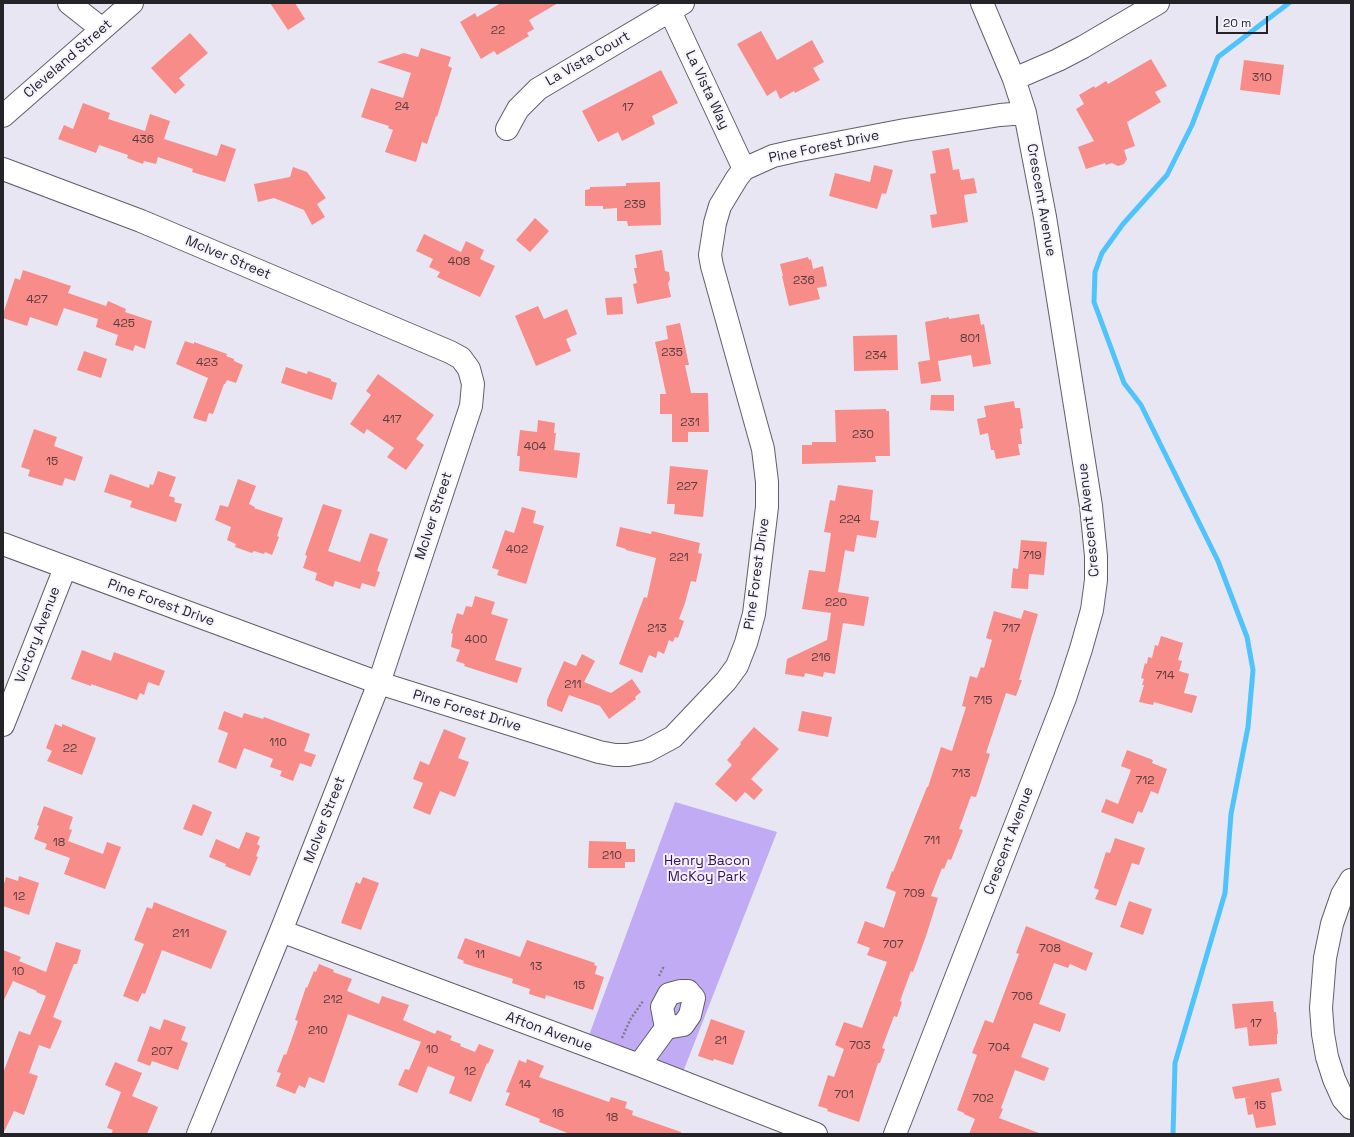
<!DOCTYPE html>
<html>
<head>
<meta charset="utf-8">
<style>
  body { margin:0 }
  #map { position:relative; width:1354px; height:1137px; overflow:hidden; background:#e9e6f4; font-family:"Space Grotesk",sans-serif }
  canvas { display:block }
  .frame { position:absolute; inset:0; border:4px solid #242328; pointer-events:none }
  .scale { position:absolute; left:1216px; top:16px; width:52px; height:18px; box-sizing:border-box; border:2px solid #242328; border-top:0; padding-left:5px; font-size:12px; line-height:14px; white-space:nowrap; color:#242328; -webkit-text-stroke:3px #f6f3ff; paint-order:stroke }
</style>
</head>
<body>
<div id="map">
<canvas width="1354" height="1137"></canvas>
<div class="frame"></div>
<div class="scale">20 m</div>
</div>
<script>
const ctx = document.querySelector('canvas').getContext('2d');
ctx.lineJoin = 'round';
function fillPath(path, color) {
  ctx.fillStyle = color;
  ctx.fill(path, 'evenodd');
}
function poly(rows) {
  const path = new Path2D();
  for (const r of rows) {
    path.moveTo(r[0], r[1]);
    for (let i = 2; i < r.length; i += 2) path.lineTo(r[i], r[i + 1]);
  }
  return path;
}
function strokePath(path, color, width, dash) {
  ctx.strokeStyle = color;
  ctx.lineWidth = width;
  ctx.lineCap = dash ? 'butt' : 'round';
  ctx.setLineDash(dash || []);
  ctx.stroke(path);
}
function drawText(font, color, halo, rows, align = 'center') {
  ctx.font = font + ' "Space Grotesk",sans-serif';
  ctx.lineWidth = 4;
  ctx.setLineDash([]);
  ctx.textBaseline = 'middle';
  ctx.strokeStyle = halo;
  ctx.fillStyle = color;
  for (const [text, x, y, turn = 0] of rows) {
    ctx.save();
    ctx.translate(x, y);
    ctx.rotate((+turn || 0) * Math.PI / 180);
    ctx.textAlign = isNaN(turn) ? turn : align;
    if (halo) ctx.strokeText(text, 0, 0);
    ctx.fillText(text, 0, 0);
    ctx.restore();
  }
}
fillPath(poly([
  [675,802,777,832,683,1072,588,1038]
]), '#c1abf5');
strokePath(poly([
  [1173,1134,1175,1063,1225,893,1231,814,1248,727,1253,670,1247,637,1218,561,1141,405,1124,383,1094,302,1095,272,1102,253,1123,224,1167,175,1192,125,1218,57,1289,3]
]), '#4fc3fb', 5);
fillPath(poly([
  [270,3,295,3,305,19,288,30],
  [501,3,558,3,529,20,534,29,527,33,529,36,497,55,494,51,481,59,460,22,475,13,477,17],
  [761,31,777,60,812,40,824,62,813,68,820,80,795,93,794,91,780,99,776,90,767,96,737,44],
  [190,33,208,53,179,78,185,85,175,94,151,68],
  [421,48,451,57,448,66,452,68,437,117,436,116,427,144,422,142,416,162,385,152,393,130,388,128,389,126,361,117,371,88,403,98,411,73,377,62,404,53,418,57],
  [1151,59,1167,86,1155,92,1161,102,1127,122,1135,146,1124,150,1127,159,1124,164,1118,166,1112,163,1106,165,1105,163,1086,169,1078,147,1094,141,1076,109,1084,104,1079,95,1094,86,1095,88,1106,81,1108,84],
  [1244,60,1284,65,1280,95,1240,90],
  [661,70,678,103,652,116,655,124,622,141,618,132,598,142,582,111],
  [83,103,110,113,108,119,145,131,150,114,170,121,164,139,217,156,221,144,236,149,225,182,192,172,193,169,158,157,156,164,144,161,143,164,127,158,128,155,99,145,96,153,58,139,64,125,73,129],
  [949,148,953,170,959,169,961,180,974,178,977,193,964,195,968,222,932,228,930,215,937,214,930,174,936,173,932,151],
  [874,165,893,170,886,194,882,193,877,209,829,196,835,173,870,182],
  [293,167,307,172,326,198,317,204,325,217,312,225,304,210,274,198,258,202,254,184,290,177],
  [660,182,661,225,628,226,627,221,617,221,617,208,603,209,603,206,585,206,585,190,590,189,590,187,626,186,626,183],
  [535,218,549,231,530,252,516,240],
  [424,234,461,252,466,241,484,250,480,259,495,266,480,297,437,277,440,272,429,267,433,259,416,251],
  [662,250,665,271,669,272,670,280,668,283,671,297,637,304,633,284,637,283,634,268,637,268,635,255],
  [808,257,809,260,811,259,813,269,823,266,827,286,817,288,820,299,789,306,782,276,783,276,780,264],
  [23,270,71,286,68,293,106,306,108,301,126,309,125,312,152,321,145,349,135,345,133,351,115,345,118,335,96,327,98,319,64,308,57,326,30,317,27,326,3,318,3,314,15,278,20,280],
  [622,297,623,314,607,315,605,298],
  [538,306,544,319,567,309,577,334,566,339,571,351,536,366,515,316],
  [979,314,981,325,984,324,991,364,973,367,971,355,938,361,941,381,921,384,918,362,930,360,925,322,949,317,949,319],
  [680,323,689,365,685,365,691,393,708,393,709,432,688,432,688,442,672,442,672,414,660,414,660,394,666,394,655,342,668,339,666,326],
  [897,335,898,370,854,371,853,336],
  [185,341,194,344,194,342,227,354,226,356,234,359,234,361,243,365,236,383,227,380,225,384,224,384,213,414,209,413,206,422,193,418,208,378,176,364],
  [84,351,107,359,101,378,77,370],
  [286,367,307,374,308,371,331,379,331,381,337,383,332,400,281,383],
  [378,374,434,415,416,439,424,445,406,470,387,457,394,448,367,429,364,434,350,424,371,395,366,391],
  [931,395,954,395,954,411,930,410],
  [1014,401,1015,408,1020,408,1023,428,1020,429,1022,444,1018,444,1020,455,996,459,994,450,991,450,988,433,980,435,977,419,986,417,984,406],
  [886,409,886,411,889,411,890,456,875,456,876,462,802,464,802,445,812,445,812,442,836,442,835,410],
  [538,420,555,423,554,433,556,433,554,450,580,453,577,478,519,471,520,456,517,456,520,430,537,432],
  [34,429,57,437,54,446,83,457,75,481,65,478,62,486,28,476,30,470,21,467],
  [670,466,708,470,703,517,674,514,675,504,667,504],
  [158,471,176,477,169,496,175,498,174,502,182,504,176,522,130,507,132,501,104,492,110,474,149,488,150,484,153,485],
  [238,479,256,486,249,504,255,507,254,508,283,518,277,536,279,537,272,555,265,552,264,554,254,551,252,553,235,547,236,544,227,540,231,527,215,520,220,505,228,507],
  [838,485,873,490,870,520,879,521,876,538,857,535,854,552,845,550,838,592,869,597,864,626,843,623,835,674,824,672,823,677,805,673,804,677,785,674,787,659,827,640,831,613,802,609,809,570,825,572,831,533,824,532,830,500,835,501],
  [323,504,342,510,328,551,360,562,370,533,388,539,377,571,380,572,375,587,362,583,360,589,335,581,333,587,315,580,317,573,303,568,307,556,305,555],
  [522,507,536,511,533,523,544,526,526,584,497,575,499,570,492,568,505,530,514,533],
  [620,527,651,534,652,531,700,543,698,553,702,554,696,582,691,581,685,603,679,619,684,621,678,638,675,637,673,642,669,640,664,654,658,651,656,658,649,655,642,673,619,664,644,597,647,598,656,558,626,550,626,549,616,546],
  [1021,540,1047,542,1044,575,1029,574,1028,589,1011,588,1013,568,1018,569],
  [475,596,495,602,491,614,508,619,495,660,522,668,517,683,464,666,465,664,456,661,460,650,451,647,453,634,451,633,457,613,463,615,466,606,472,607],
  [1024,610,1038,614,1019,680,1022,680,1016,696,1006,693,986,753,990,754,976,797,971,796,959,829,963,830,951,860,948,859,944,869,942,868,931,896,938,898,926,936,913,972,911,971,900,1001,902,1002,897,1017,894,1016,882,1048,885,1049,880,1063,878,1063,859,1122,827,1111,828,1109,818,1106,828,1075,834,1077,844,1049,835,1045,844,1022,862,1028,887,962,867,955,870,948,857,943,865,921,884,928,896,892,886,888,892,871,893,872,927,787,928,787,941,747,952,751,966,707,962,706,970,676,977,678,981,667,984,668,992,640,986,638,994,611,1021,619],
  [1161,636,1183,643,1178,660,1182,661,1179,671,1189,674,1184,693,1197,696,1192,713,1154,702,1153,705,1139,702,1144,685,1142,685,1144,679,1141,678,1145,663,1147,664,1148,657,1152,658,1155,645,1158,646],
  [82,650,111,661,114,652,165,671,159,686,148,682,144,695,140,693,137,700,91,684,91,686,71,679],
  [582,654,595,661,584,682,611,693,632,679,641,692,635,697,636,699,609,719,600,706,569,695,562,712,547,706,547,700,564,661,576,666],
  [224,711,242,718,244,713,263,719,264,717,310,734,304,751,316,755,311,767,300,763,293,781,280,776,282,771,270,767,273,759,244,748,236,769,218,762,228,733,218,729],
  [802,711,832,717,828,737,798,731],
  [55,724,62,727,62,724,96,738,82,775,47,761,52,751,46,748],
  [754,727,779,749,751,779,763,790,754,800,745,792,736,802,715,784,732,765,727,760,741,744,740,743],
  [444,729,466,738,458,758,469,762,455,797,440,791,430,815,413,808,423,783,413,779,420,761,429,765],
  [1127,750,1153,760,1152,763,1167,769,1158,794,1151,791,1142,813,1138,811,1133,824,1101,812,1106,799,1118,804,1131,770,1121,766],
  [193,804,212,812,202,836,183,829],
  [44,806,73,817,69,829,72,830,68,841,103,854,107,842,121,847,105,889,64,874,70,858,45,849,47,844,34,839,39,826,37,825],
  [246,832,260,837,257,844,260,846,256,856,258,857,250,876,225,866,226,864,209,857,216,839,239,849],
  [1115,838,1145,848,1139,865,1132,863,1116,906,1095,899,1099,890,1094,888,1106,852,1110,853],
  [589,841,626,842,626,849,635,849,635,862,625,862,625,868,588,868],
  [19,876,39,883,29,915,3,906,3,887,6,877,18,881],
  [363,877,379,883,361,930,341,923,356,882,360,884],
  [1129,901,1152,909,1143,935,1120,927],
  [154,902,227,931,211,969,162,950,145,994,142,993,138,1002,123,996,144,944,134,940,147,907,152,909],
  [1026,926,1093,953,1086,971,1070,964,1068,968,1054,963,1039,1004,1066,1014,1060,1032,1034,1023,1021,1057,1049,1068,1044,1081,1015,1070,1001,1108,1003,1109,999,1118,1039,1133,1039,1134,969,1134,975,1119,964,1114,964,1113,957,1110,977,1055,972,1053,985,1020,993,1023,1019,954,1016,953],
  [465,938,520,957,527,940,595,963,594,965,597,966,595,974,604,977,593,1010,546,995,545,999,529,994,530,989,512,983,513,979,463,963,464,961,457,958],
  [56,942,81,950,77,964,74,964,53,1017,62,1021,50,1049,39,1045,29,1073,38,1076,24,1115,14,1111,3,1134,3,1073,19,1031,30,1035,46,996,36,992,37,991,13,981,3,1002,3,950,21,957,19,961,46,972],
  [319,964,334,970,333,972,352,979,347,991,379,1004,382,996,409,1005,403,1020,435,1034,437,1030,452,1036,450,1040,461,1044,460,1046,475,1052,479,1044,494,1050,488,1064,487,1063,471,1102,449,1093,455,1077,428,1066,417,1093,398,1085,405,1069,409,1070,421,1042,348,1014,324,1083,309,1077,305,1088,299,1085,295,1094,276,1086,281,1073,277,1072,284,1054,286,1055,298,1021,295,1020,306,987,307,988,314,971,316,972],
  [1273,1001,1274,1012,1276,1012,1278,1034,1277,1034,1277,1044,1249,1046,1247,1027,1235,1029,1232,1004],
  [164,1019,186,1027,181,1040,188,1043,178,1070,152,1061,150,1066,137,1061,150,1026,160,1030],
  [711,1019,745,1031,733,1065,714,1059,713,1061,698,1056],
  [527,1059,544,1066,539,1077,609,1102,611,1097,627,1102,625,1108,633,1111,632,1115,681,1132,681,1134,570,1134,539,1122,540,1119,505,1105,510,1093,506,1092,519,1060,526,1063],
  [115,1062,142,1073,132,1096,158,1107,147,1134,111,1134,113,1130,107,1128,121,1092,105,1085],
  [1279,1078,1282,1091,1271,1093,1276,1125,1256,1128,1253,1114,1248,1115,1245,1098,1251,1097,1235,1099,1232,1087]
]), '#f78c89');
const minor = poly([
  [69,3,102,29],
  [670,11,744,169],
  [1014,79,1058,60,1083,47,1158,3],
  [3,116,132,3],
  [507,129,518,109,538,89,683,3],
  [3,169,141,221,450,352,461,358,469,369,473,384,471,406,379,683,281,931,198,1134],
  [3,544,379,683,599,752,615,755,628,755,647,751,673,737,726,681,737,666,746,643,754,614,767,507,767,482,763,449,712,266,710,255,715,223,720,206,737,178,744,169,773,156,795,151,905,130,1000,115,1025,113],
  [3,725,65,568],
  [1351,880,1342,895,1332,924,1325,958,1321,1008,1323,1034,1327,1057,1334,1079,1343,1099,1351,1108],
  [281,931,639,1065,816,1134],
  [639,1065,666,1028,683,1025,690,1015,694,998,688,991,680,991,669,994,662,1007,666,1028],
  [895,1134,1065,698,1081,649,1092,610,1096,580,1096,556,1091,506,1045,217,1025,113,1014,79,982,3]
]);
strokePath(minor, '#615e6a', 24);
strokePath(poly([
  [659,976,664,966],
  [622,1038,630,1020,643,1001]
]), '#7e7c85', 2.5, [2, 2]);
strokePath(minor, '#fff', 22);
drawText('12px', '#593d40', null, [
  ["22",498,31],
  ["310",1262,78],
  ["24",402,107],
  ["17",628,108],
  ["436",143,140],
  ["239",635,205],
  ["408",459,262],
  ["236",804,281],
  ["427",37,300],
  ["425",124,324],
  ["801",970,339],
  ["235",672,353],
  ["234",876,356],
  ["423",207,363],
  ["417",392,420],
  ["231",690,423],
  ["230",863,435],
  ["404",535,447],
  ["15",52,462],
  ["227",687,487],
  ["224",850,520],
  ["402",517,550],
  ["719",1032,556],
  ["221",679,558],
  ["220",836,603],
  ["213",657,629],
  ["717",1011,629],
  ["400",476,640],
  ["216",821,658],
  ["714",1165,676],
  ["211",573,685],
  ["715",983,701],
  ["110",278,743],
  ["22",70,749],
  ["713",961,774],
  ["712",1145,781],
  ["711",932,841],
  ["18",59,843],
  ["210",612,856],
  ["709",914,894],
  ["12",19,897],
  ["211",181,934],
  ["707",893,945],
  ["708",1050,949],
  ["11",480,955],
  ["13",536,967],
  ["10",18,972],
  ["15",579,986],
  ["706",1022,997],
  ["212",333,1000],
  ["17",1256,1024],
  ["210",318,1031],
  ["21",721,1041],
  ["703",860,1046],
  ["704",999,1048],
  ["10",432,1050],
  ["207",162,1052],
  ["12",470,1072],
  ["14",525,1085],
  ["701",844,1095],
  ["702",983,1099],
  ["15",1260,1106],
  ["16",558,1114],
  ["18",612,1118]
]);
drawText('14px', '#242328', '#f6f3ff', [
  ["Cleveland Street",68,59,-41],
  ["La Vista Court",588,59,-30],
  ["La Vista Way",707,90,65],
  ["Pine Forest Drive",824,147,-12],
  ["Crescent Avenue",1041,200,80],
  ["McIver Street",228,258,23],
  ["McIver Street",434,516,-72],
  ["Crescent Avenue",1089,520,-96],
  ["Pine Forest Drive",757,574,-82],
  ["Pine Forest Drive",161,603,20],
  ["Victory Avenue",38,635,-69],
  ["Pine Forest Drive",467,711,17],
  ["McIver Street",325,820,-69],
  ["Crescent Avenue",1009,841,-69],
  ["Afton Avenue",549,1032,20]
]);
drawText('14px', '#34105f', '#f6f3ff', [
  ["Henry Bacon",707,861],
  ["McKoy Park",707,877]
]);
</script>
</body>
</html>
